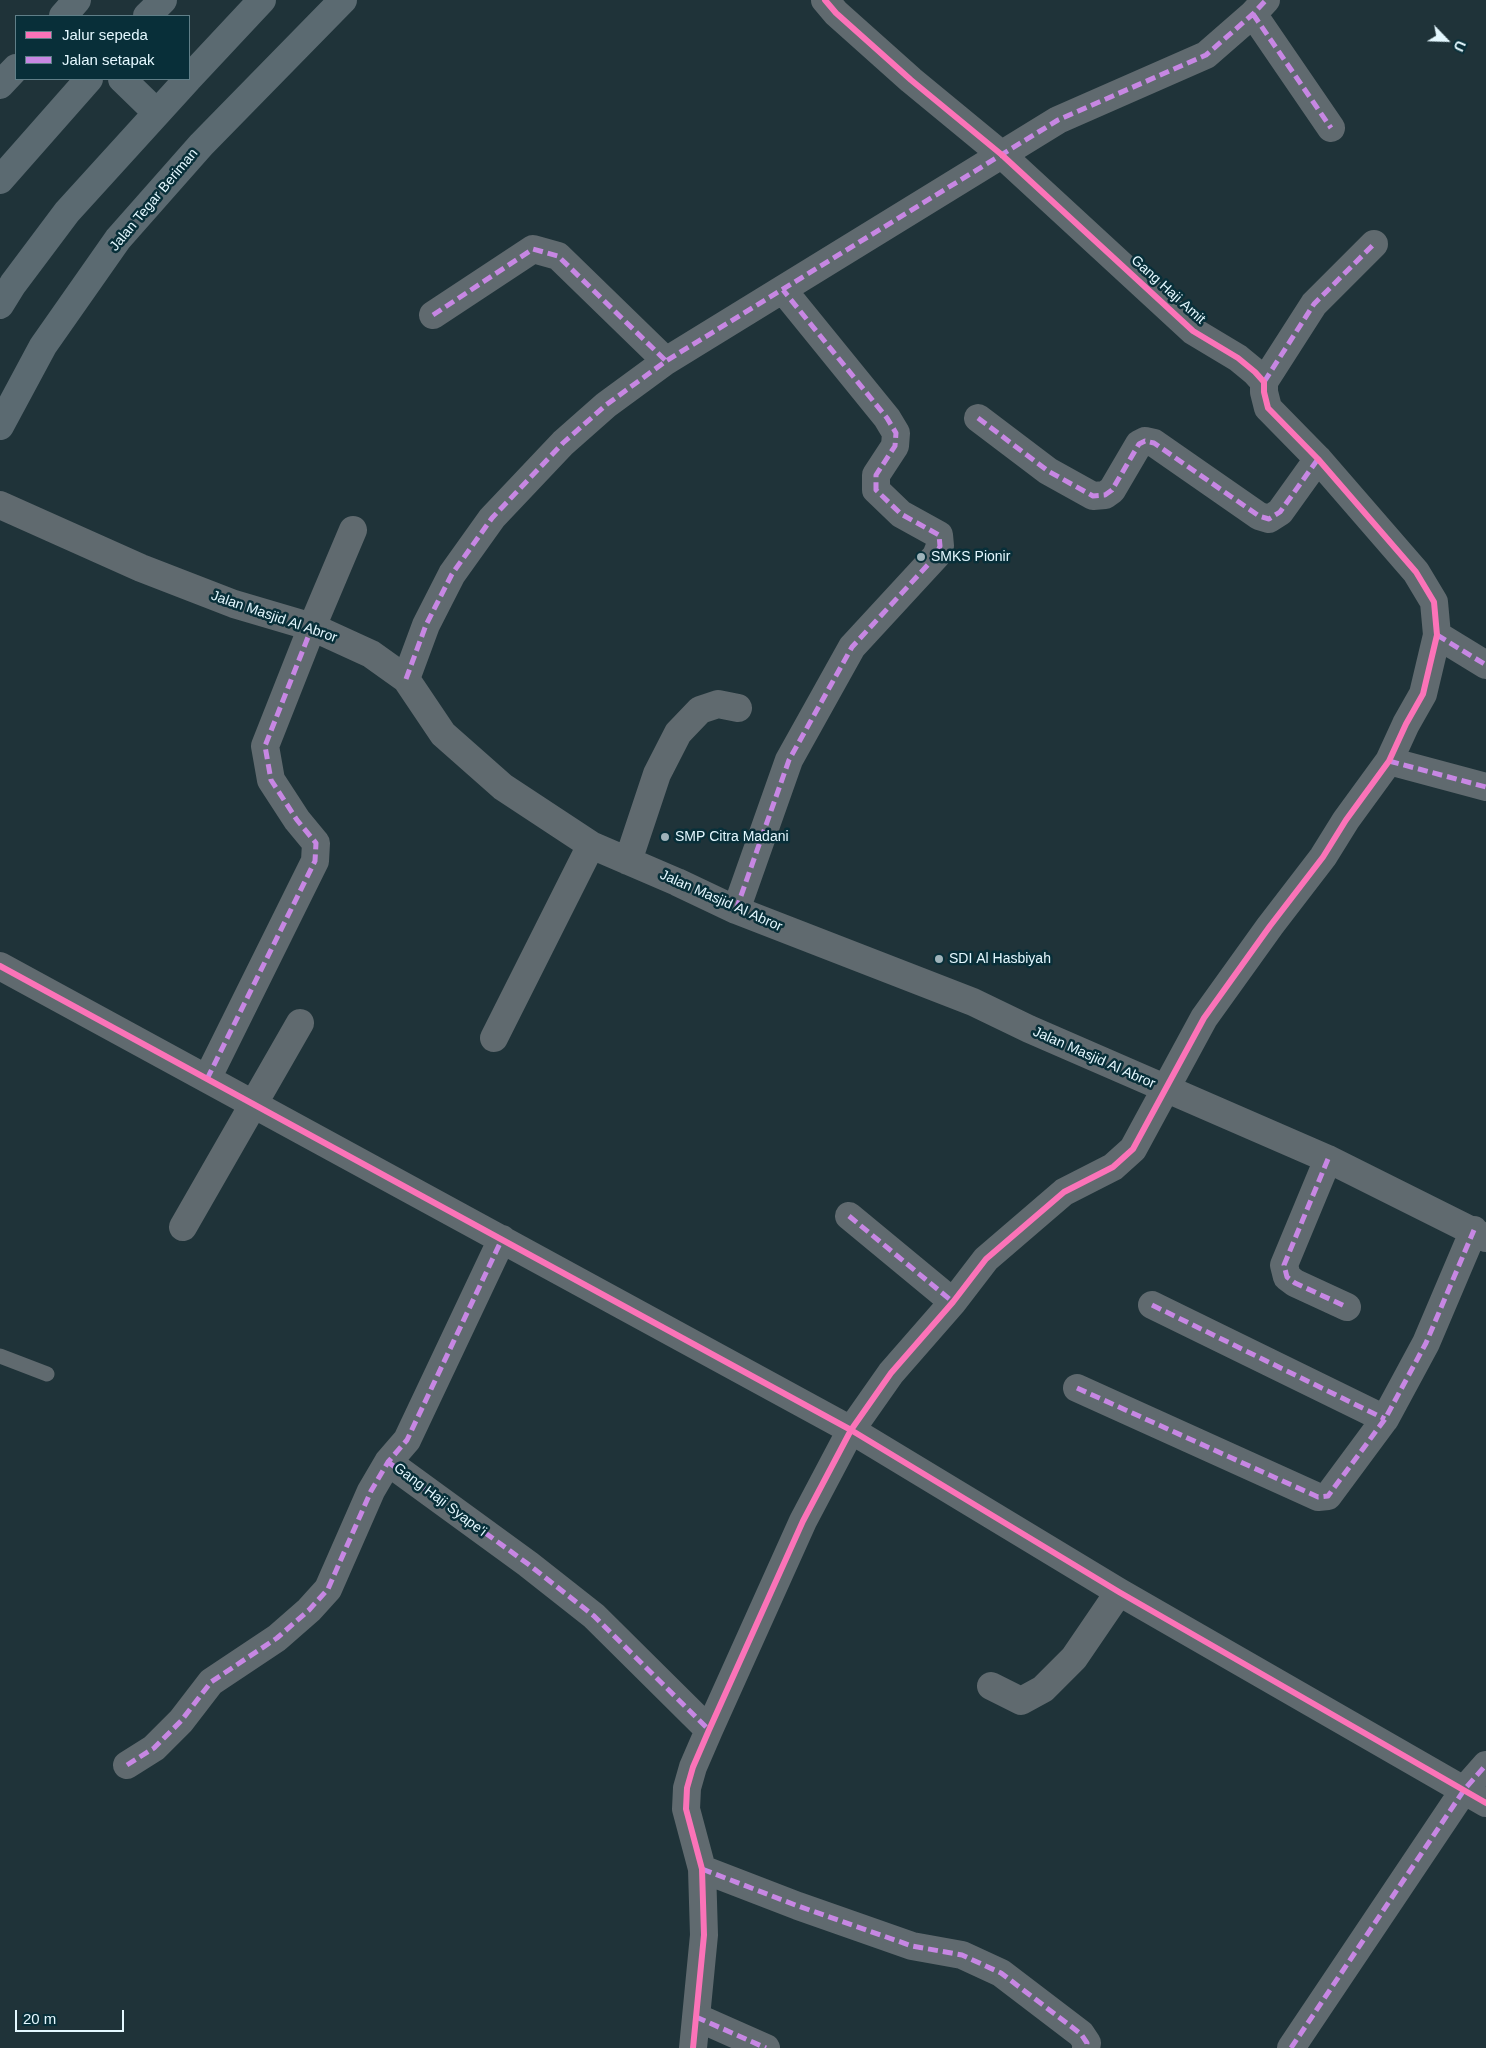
<!DOCTYPE html>
<html>
<head>
<meta charset="utf-8">
<style>
  body { margin:0 }
  #map { position:relative; width:1486px; height:2048px; overflow:hidden; background:#1f3339; font-family:Helvetica,sans-serif }
  canvas { display:block }
  .legend { position:absolute; left:15px; top:15px; width:175px; height:65px; box-sizing:border-box; background:#082f39; border:1px solid #607f88; margin:0; padding:6px 9px; list-style:none; font-size:15px; color:#e4f8ff }
  .legend li { display:flex; align-items:center; gap:10px; height:25px }
  .legend b { width:25px; border:1px solid #607f88 }
  .north { position:absolute; left:1421px; top:15px; width:50px; height:50px; -webkit-text-stroke:4px #082f39; paint-order:stroke; rotate:114deg; font-size:14px; font-weight:700; line-height:20px; text-align:center; color:#e4f8ff }
  .north::after { content:''; display:block; margin:auto; width:18px; height:22px; background:#e4f8ff; clip-path:polygon(50% 0,100% 100%,50% 72%,0 100%) }
  .scale { position:absolute; left:15px; top:2010px; width:109px; height:22px; box-sizing:border-box; border:2px solid #e4f8ff; border-top:0; padding-left:6px; font-size:15px; line-height:18px; white-space:nowrap; color:#e4f8ff; -webkit-text-stroke:4px #082f39; paint-order:stroke }
</style>
</head>
<body>
<div id="map">
<canvas width="1486" height="2048"></canvas>
<ul class="legend">
<li><b style="height:6px;background:#fb73b8"></b>Jalur sepeda</li>
<li><b style="height:6px;background:#c787e3"></b>Jalan setapak</li>
</ul>
<div class="north">U</div>
<div class="scale">20 m</div>
</div>
<script>
const ctx = document.querySelector('canvas').getContext('2d');
ctx.lineJoin = 'round';
function poly(rows) {
  const path = new Path2D();
  for (const r of rows) {
    path.moveTo(r[0], r[1]);
    for (let i = 2; i < r.length; i += 2) path.lineTo(r[i], r[i + 1]);
  }
  return path;
}
function strokePath(path, color, width, dash) {
  ctx.strokeStyle = color;
  ctx.lineWidth = width;
  ctx.lineCap = dash ? 'butt' : 'round';
  ctx.setLineDash(dash || []);
  ctx.stroke(path);
}
function drawText(font, color, halo, rows, align = 'center') {
  ctx.font = font + ' Helvetica,sans-serif';
  ctx.lineWidth = 5;
  ctx.setLineDash([]);
  ctx.textBaseline = 'middle';
  ctx.strokeStyle = halo;
  ctx.fillStyle = color;
  for (const [text, x, y, turn = 0] of rows) {
    ctx.save();
    ctx.translate(x, y);
    ctx.rotate((+turn || 0) * Math.PI / 180);
    ctx.textAlign = isNaN(turn) ? turn : align;
    if (halo) ctx.strokeText(text, 0, 0);
    ctx.fillText(text, 0, 0);
    ctx.restore();
  }
}
strokePath(poly([
  [0,1356,47,1374]
]), '#606a6f', 15);
strokePath(poly([
  [1253,14,1331,128],
  [433,315,533,249,558,256,666,361],
  [1264,382,1314,304,1374,244],
  [978,418,1048,471,1093,496,1105,495,1112,490,1139,444,1145,441,1154,443,1259,516,1269,519,1280,512,1318,459],
  [0,505,141,568,234,604,312,627,371,654,406,679,443,734,503,787,591,845,677,882,736,910,973,1002,1029,1029,1328,1159,1486,1238],
  [1437,635,1486,665],
  [406,679,426,625,452,574,492,518,563,443,606,405,666,361,1058,120,1206,55,1253,14,1266,0],
  [1389,761,1486,787],
  [628,861,657,774,678,733,700,710,718,704,738,708],
  [736,910,789,760,852,647,936,556,940,546,939,535,901,514,876,490,876,475,895,446,896,433,887,418,783,290],
  [0,966,851,1430,1119,1592,1486,1803],
  [494,1038,591,845],
  [207,1079,315,861,316,843,297,820,271,780,265,746,312,627,353,530],
  [1328,1159,1284,1265,1287,1277,1295,1283,1347,1307],
  [849,1216,953,1302],
  [183,1227,300,1023],
  [1152,1305,1385,1419],
  [1077,1388,1318,1497,1328,1496,1385,1419,1426,1343,1474,1230],
  [388,1462,528,1564,594,1616,709,1730],
  [991,1686,1021,1701,1043,1689,1074,1658,1119,1592],
  [127,1765,154,1748,181,1721,211,1682,277,1638,309,1610,328,1589,371,1491,388,1462,407,1440,502,1239],
  [702,1869,798,1906,912,1946,962,1955,1001,1973,1081,2034,1087,2043,1086,2048],
  [696,2017,766,2048],
  [693,2048,704,1935,702,1869,686,1809,687,1788,693,1767,709,1730,803,1521,851,1430,891,1373,953,1302,986,1259,1064,1192,1113,1167,1133,1149,1204,1018,1270,926,1323,857,1346,820,1389,761,1406,724,1423,694,1437,635,1434,602,1416,572,1318,459,1268,408,1264,392,1264,382,1255,372,1238,358,1193,331,1002,155,911,80,836,13,825,0],
  [1291,2048,1464,1790,1486,1765]
]), '#606a6f', 28);
strokePath(poly([
  [63,16,77,0],
  [147,16,163,0],
  [189,78,262,0],
  [122,79,156,112],
  [0,85,16,68],
  [0,180,89,79],
  [0,305,13,284,67,212,188,79],
  [0,426,43,346,118,239,201,145,343,0]
]), '#5b6a71', 28);
strokePath(poly([
  [1253,14,1331,128],
  [433,315,533,249,558,256,666,361],
  [1264,382,1314,304,1374,244],
  [978,418,1048,471,1093,496,1105,495,1112,490,1139,444,1145,441,1154,443,1259,516,1269,519,1280,512,1318,459],
  [1437,635,1486,665],
  [406,679,426,625,452,574,492,518,563,443,606,405,666,361,1058,120,1206,55,1253,14,1266,0],
  [1389,761,1486,787],
  [736,910,789,760,852,647,936,556,940,546,939,535,901,514,876,490,876,475,895,446,896,433,887,418,783,290],
  [207,1079,315,861,316,843,297,820,271,780,265,746,312,627],
  [1328,1159,1284,1265,1287,1277,1295,1283,1347,1307],
  [849,1216,953,1302],
  [1152,1305,1385,1419],
  [1077,1388,1318,1497,1328,1496,1385,1419,1426,1343,1474,1230],
  [388,1462,528,1564,594,1616,709,1730],
  [127,1765,154,1748,181,1721,211,1682,277,1638,309,1610,328,1589,371,1491,388,1462,407,1440,502,1239],
  [702,1869,798,1906,912,1946,962,1955,1001,1973,1081,2034,1087,2043,1086,2048],
  [696,2017,766,2048],
  [1291,2048,1464,1790,1486,1765]
]), '#c787e3', 5, [10, 5]);
strokePath(poly([
  [0,966,851,1430,1119,1592,1486,1803],
  [693,2048,704,1935,702,1869,686,1809,687,1788,693,1767,709,1730,803,1521,851,1430,891,1373,953,1302,986,1259,1064,1192,1113,1167,1133,1149,1204,1018,1270,926,1323,857,1346,820,1389,761,1406,724,1423,694,1437,635,1434,602,1416,572,1318,459,1268,408,1264,392,1264,382,1255,372,1238,358,1193,331,1002,155,911,80,836,13,825,0]
]), '#fb73b8', 6);
for (const [x, y, r, color] of [
  [921,557,5,"#9fb3ba"],
  [665,837,5,"#9fb3ba"],
  [939,959,5,"#9fb3ba"]
]) {
  const dot = new Path2D();
  dot.arc(x, y, r, 0, 2 * Math.PI);
  ctx.fillStyle = color;
  ctx.fill(dot);
  strokePath(dot, '#082f39', 2);
}
drawText('14px', '#e4f8ff', '#082f39', [
  ["Jalan Tegar Beriman",154,200,-50],
  ["Gang Haji Amit",1168,290,42],
  ["Jalan Masjid Al Abror",274,617,19],
  ["Jalan Masjid Al Abror",721,901,24],
  ["Jalan Masjid Al Abror",1094,1058,24],
  ["Gang Haji Syape'i",440,1500,37]
]);
drawText('14px', '#e4f8ff', '#082f39', [
  ["SMKS Pionir",931,557],
  ["SMP Citra Madani",675,837],
  ["SDI Al Hasbiyah",949,959]
], 'left');
</script>
</body>
</html>
